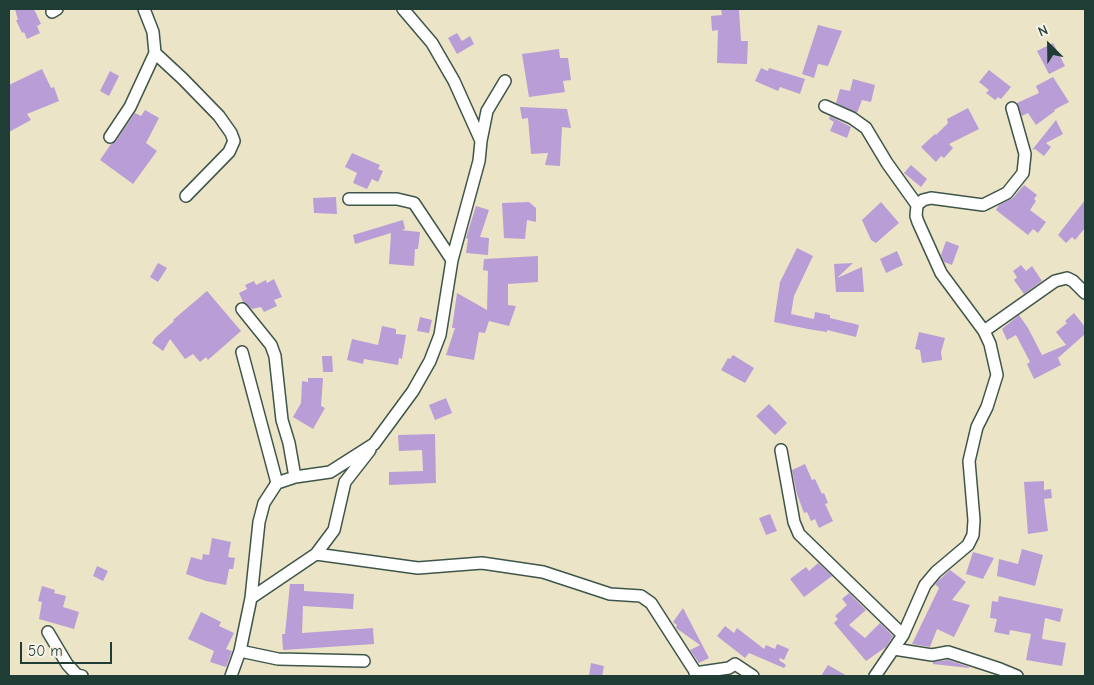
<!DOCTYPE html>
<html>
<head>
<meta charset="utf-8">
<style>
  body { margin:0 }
  #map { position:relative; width:1094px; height:685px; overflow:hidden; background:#ece4c6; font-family:"Comic Neue",sans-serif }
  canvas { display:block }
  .frame { position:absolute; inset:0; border:10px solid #1f3d34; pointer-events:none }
  .north { position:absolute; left:1024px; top:20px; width:50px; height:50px; -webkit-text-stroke:4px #f7f3e8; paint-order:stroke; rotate:337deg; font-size:14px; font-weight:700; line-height:20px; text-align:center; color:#1f3d34 }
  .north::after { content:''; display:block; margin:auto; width:18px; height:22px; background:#1f3d34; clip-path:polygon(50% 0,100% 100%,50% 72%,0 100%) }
  .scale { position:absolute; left:20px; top:642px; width:92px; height:22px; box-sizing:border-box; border:2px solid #1f3d34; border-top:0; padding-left:6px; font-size:15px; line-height:18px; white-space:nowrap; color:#1f3d34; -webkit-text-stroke:4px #f7f3e8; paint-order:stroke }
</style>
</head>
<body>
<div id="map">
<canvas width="1094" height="685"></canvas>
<div class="frame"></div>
<div class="north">N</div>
<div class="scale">50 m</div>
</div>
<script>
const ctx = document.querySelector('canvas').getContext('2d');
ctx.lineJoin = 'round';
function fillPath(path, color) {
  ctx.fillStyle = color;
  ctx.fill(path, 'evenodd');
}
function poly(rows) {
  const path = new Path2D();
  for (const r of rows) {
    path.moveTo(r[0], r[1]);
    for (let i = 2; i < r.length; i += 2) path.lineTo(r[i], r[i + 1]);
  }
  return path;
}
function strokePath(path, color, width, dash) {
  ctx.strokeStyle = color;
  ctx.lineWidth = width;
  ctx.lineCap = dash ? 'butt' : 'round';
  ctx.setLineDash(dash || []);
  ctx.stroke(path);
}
fillPath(poly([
  [15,9,34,9,41,24,37,26,40,33,27,39,24,32,22,33,16,20,18,20],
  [721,9,739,9,741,41,748,41,747,64,717,63,718,30,712,31,711,16,722,15],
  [818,25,842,31,828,66,818,64,814,78,802,74],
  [457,33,462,41,470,36,474,44,457,54,448,38],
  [1053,43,1065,66,1049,74,1037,51],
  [559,49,560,58,568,58,571,80,563,81,565,92,529,97,522,54],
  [761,68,768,71,769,68,805,79,800,94,780,87,778,91,755,81],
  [42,69,51,88,54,87,59,101,27,114,31,120,9,132,9,85],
  [989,70,1011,87,1001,99,998,97,995,100,986,93,989,90,979,82],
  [110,71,119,76,109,96,100,91],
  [1053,77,1069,102,1054,110,1055,111,1036,125,1028,113,1022,116,1017,103,1039,93,1036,86],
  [853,79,875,85,871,102,862,100,857,113,836,103,840,89,850,91],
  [520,107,567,109,571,128,562,127,560,166,545,165,548,153,531,154,528,118,522,119],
  [968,108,979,129,949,144,953,148,944,158,941,156,936,162,921,147,935,134,936,135,948,123,947,119],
  [145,110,159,118,146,143,157,151,133,184,100,160,111,144,116,141,135,113,141,116],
  [830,116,851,127,847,138,830,131,834,122,829,119],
  [1056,120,1063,134,1046,143,1051,147,1044,156,1035,149,1032,150],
  [352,153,380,165,378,169,383,171,378,182,372,179,367,189,353,183,357,173,345,167],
  [911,165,927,179,921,187,904,173],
  [1024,185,1037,195,1034,199,1036,201,1030,210,1046,222,1038,233,1033,229,1028,235,996,210,999,205,1013,198],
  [336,197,337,214,314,213,313,198],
  [1085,200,1085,228,1075,240,1072,237,1066,243,1058,235],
  [529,202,536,208,536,222,527,220,525,239,504,238,502,203],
  [881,202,899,223,876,243,871,240,862,220],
  [476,206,489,210,480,237,489,238,488,255,466,253,468,239,466,238],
  [403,220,405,229,401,230,420,232,418,249,415,249,414,266,389,264,391,233,355,244,353,235],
  [946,241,959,246,952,265,944,262,941,255],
  [797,248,813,256,794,296,791,314,814,319,815,312,830,315,830,318,859,325,856,337,827,330,827,332,808,329,774,322,780,282],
  [897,251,903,265,886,273,880,259],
  [538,256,538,282,508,284,508,305,516,306,509,326,489,321,485,333,479,332,474,360,446,355,455,328,452,328,457,293,487,310,488,271,483,270,484,259],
  [158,263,167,268,158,282,150,277],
  [853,263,837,278,862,267,864,292,836,292,834,264],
  [1021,265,1026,271,1032,266,1042,281,1024,294,1014,280,1017,277,1013,271],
  [274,279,282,297,274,300,277,306,264,312,261,307,252,309,243,302,239,293,247,289,245,285,254,281,256,285,266,280,267,283],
  [207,291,241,331,208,360,206,357,200,362,193,354,185,359,170,339,163,351,152,343,155,338,174,321,173,320],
  [1074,313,1085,327,1085,334,1058,358,1061,365,1034,379,1027,364,1030,362,1016,335,1007,340,1002,329,1019,315,1028,328,1042,355,1066,345,1056,332,1067,323,1065,321],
  [420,317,432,320,429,333,417,331],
  [382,326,396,329,396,334,406,335,402,359,399,358,398,365,364,359,363,364,347,360,352,339,378,345],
  [919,332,945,338,941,352,942,360,922,363,920,350,915,349],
  [733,355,754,368,745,383,721,370,728,358,730,359],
  [322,356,332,356,333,372,323,372],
  [308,378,323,378,321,406,325,408,313,429,293,417,301,403,302,381,308,382],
  [446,398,452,413,435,420,429,405],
  [769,404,787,423,775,435,756,416],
  [435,434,436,483,389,485,389,472,423,471,422,450,399,451,398,435],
  [805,464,812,480,815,479,822,494,824,493,828,503,825,504,833,521,819,528,815,519,811,521,807,512,804,513,797,494,792,470],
  [1044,481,1044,490,1051,489,1052,498,1044,499,1048,531,1028,534,1024,482],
  [770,514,777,531,766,535,759,518],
  [212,538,231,542,228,557,235,558,233,569,229,569,226,585,206,581,186,574,191,557,202,560,203,554,209,555],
  [1022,549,1043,555,1035,586,997,576,999,559,1018,564],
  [973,552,994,558,983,579,966,574],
  [818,563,832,576,804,597,790,579,806,567,809,571],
  [97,566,108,571,103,581,93,576],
  [950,570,966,582,952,600,970,605,954,637,937,629,930,647,912,644,939,588,935,584],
  [290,584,304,584,304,591,354,594,353,609,303,606,302,633,373,628,374,644,283,650,282,634,285,634],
  [42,586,55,590,54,593,66,596,63,607,79,612,74,629,39,619,42,602,38,601],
  [849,593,866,610,849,625,865,638,880,623,893,636,886,647,866,661,834,623,838,619,835,616,847,605,842,599],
  [999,596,1063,609,1060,622,1045,618,1042,639,1066,643,1062,666,1026,660,1031,634,1010,630,1009,635,994,632,997,619,990,618,992,601,998,602],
  [683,608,709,658,699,663,690,650,700,645,676,628,677,625,673,622],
  [201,612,221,622,219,626,234,633,226,649,232,651,226,667,210,662,214,651,188,639],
  [725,626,734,633,737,628,764,649,766,645,775,649,777,644,789,649,784,660,780,658,779,660,786,665,784,668,749,653,745,658,717,636],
  [948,660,969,667,969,668,933,664,933,662],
  [591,663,604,666,602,676,589,676],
  [828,665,847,676,821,676]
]), '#b99dd6');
const minor = poly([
  [52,12,57,9],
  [155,53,183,79,219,116,231,133,234,141,229,152,186,196],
  [825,106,852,118,866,128,887,163,917,205],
  [110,137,130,107,155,53,153,32,144,9],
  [481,141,487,111,505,81],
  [349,199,397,199,414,203,452,260],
  [242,309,271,345,275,356,282,420,289,443,295,477],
  [984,331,1055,281,1067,278,1073,281,1085,293],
  [242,352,277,483],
  [781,450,794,522,799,534,903,635],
  [316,554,418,568,482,563,543,572,610,594,641,596,651,603,698,676],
  [251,598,316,554,334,530,345,482,370,450],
  [48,632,67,664,77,675,82,676],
  [894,649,932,655,948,652,1000,669,1017,676],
  [240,651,278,659,364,661],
  [695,673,729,668,735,664,753,676],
  [231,676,240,651,251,598,259,522,264,503,277,483,295,477,330,472,374,444,413,391,430,361,440,335,452,260,479,161,481,141,454,81,432,43,403,9],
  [875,676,903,635,925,585,936,572,968,545,973,535,974,520,969,461,977,427,987,407,997,375,990,344,984,331,941,273,918,222,916,216,917,205,923,200,931,198,983,205,1007,193,1023,173,1025,154,1012,108]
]);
strokePath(minor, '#3e564a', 14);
strokePath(minor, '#fff', 11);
</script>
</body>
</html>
